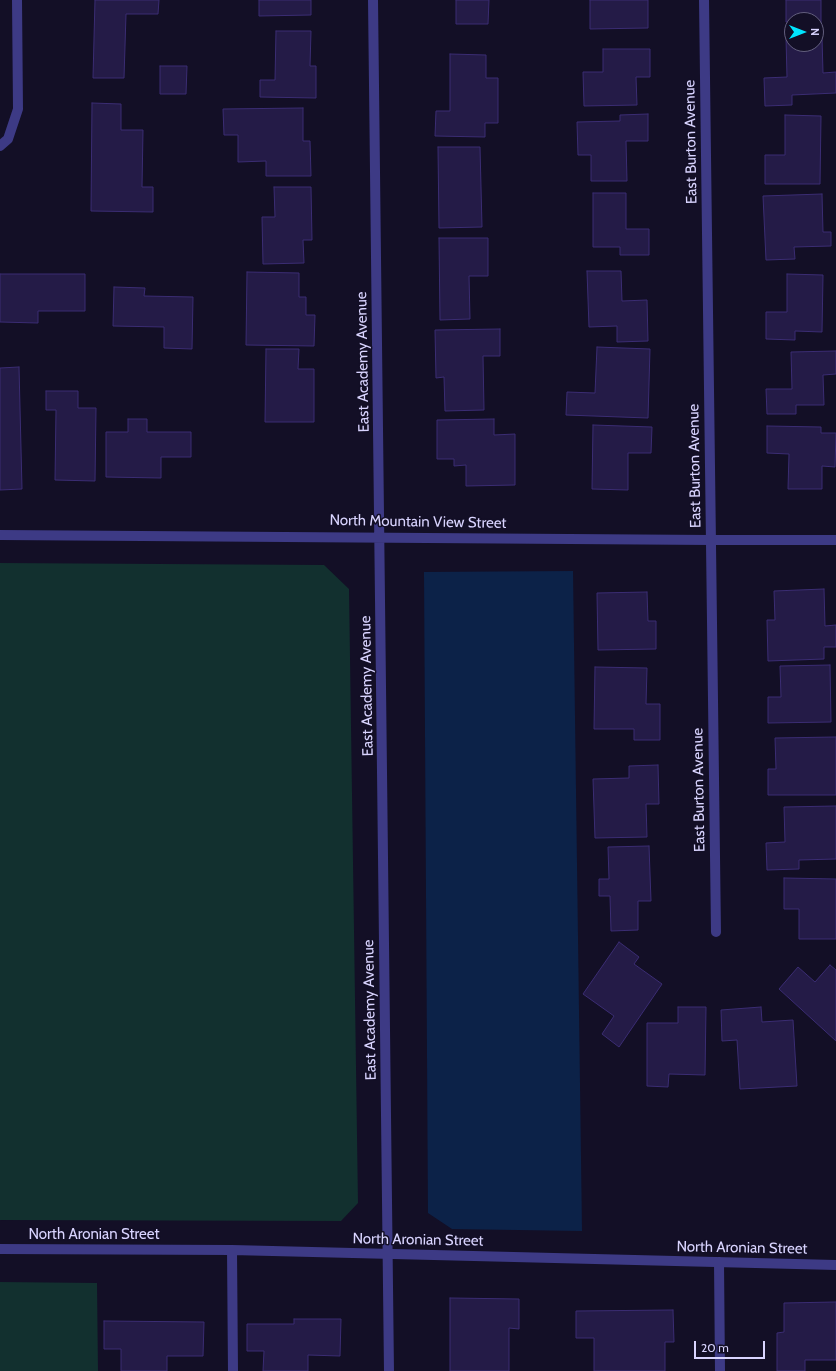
<!DOCTYPE html>
<html>
<head>
<meta charset="utf-8">
<style>
  body { margin:0 }
  #map { position:relative; width:836px; height:1371px; overflow:hidden; background:#130f26; font-family:Cabin,sans-serif }
  canvas { display:block }
  .north { position:absolute; left:784px; top:12px; width:40px; height:40px; box-sizing:border-box; background:#130f26; border:1px solid #625e7d; border-radius:50%; rotate:90deg; font-size:11px; font-weight:700; line-height:16px; text-align:center; color:#d9d4ff }
  .north::after { content:''; display:block; margin:auto; width:14px; height:18px; background:#00e5ff; clip-path:polygon(50% 0,100% 100%,50% 72%,0 100%) }
  .scale { position:absolute; left:694px; top:1341px; width:71px; height:18px; box-sizing:border-box; border:2px solid #d9d4ff; border-top:0; padding-left:5px; font-size:12px; line-height:14px; white-space:nowrap; color:#d9d4ff; -webkit-text-stroke:3px #130f26; paint-order:stroke }
</style>
</head>
<body>
<div id="map">
<canvas width="836" height="1371"></canvas>
<div class="north">N</div>
<div class="scale">20 m</div>
</div>
<script>
const ctx = document.querySelector('canvas').getContext('2d');
ctx.lineJoin = 'round';
function fillPath(path, color) {
  ctx.fillStyle = color;
  ctx.fill(path, 'evenodd');
}
function poly(rows) {
  const path = new Path2D();
  for (const r of rows) {
    path.moveTo(r[0], r[1]);
    for (let i = 2; i < r.length; i += 2) path.lineTo(r[i], r[i + 1]);
  }
  return path;
}
function strokePath(path, color, width, dash) {
  ctx.strokeStyle = color;
  ctx.lineWidth = width;
  ctx.lineCap = dash ? 'butt' : 'round';
  ctx.setLineDash(dash || []);
  ctx.stroke(path);
}
function drawText(font, color, halo, rows, align = 'center') {
  ctx.font = font + ' Cabin,sans-serif';
  ctx.lineWidth = 3;
  ctx.setLineDash([]);
  ctx.textBaseline = 'middle';
  ctx.strokeStyle = halo;
  ctx.fillStyle = color;
  for (const [text, x, y, turn = 0] of rows) {
    ctx.save();
    ctx.translate(x, y);
    ctx.rotate((+turn || 0) * Math.PI / 180);
    ctx.textAlign = isNaN(turn) ? turn : align;
    if (halo) ctx.strokeText(text, 0, 0);
    ctx.fillText(text, 0, 0);
    ctx.restore();
  }
}
fillPath(poly([
  [0,563,324,565,349,589,358,1203,341,1221,0,1220],
  [0,1282,97,1283,98,1371,0,1371]
]), '#12302f');
fillPath(poly([
  [573,571,582,1231,452,1229,428,1213,424,572]
]), '#0c2248');
const building = poly([
  [95,0,159,0,158,14,126,14,124,78,93,78,95,0],
  [259,0,311,0,311,15,259,16,259,0],
  [456,0,489,0,488,24,456,24,456,0],
  [590,0,648,0,648,28,590,29,590,0],
  [786,0,821,0,821,23,816,23,816,20,792,20,792,22,786,22,786,0],
  [276,31,311,31,310,66,316,66,316,98,260,97,260,80,275,80,276,31],
  [822,37,823,73,836,72,836,93,792,95,792,105,765,106,764,78,787,77,786,38,792,38,792,44,816,44,816,38,822,37],
  [603,49,650,49,650,77,636,77,637,105,584,106,583,72,603,72,603,49],
  [450,54,486,55,486,78,498,78,498,123,485,123,485,137,435,136,436,111,450,111,450,54],
  [160,66,187,66,186,94,160,94,160,66],
  [92,103,121,104,121,130,143,130,142,187,153,187,153,212,91,211,92,103],
  [303,108,303,141,310,141,311,176,266,176,266,161,238,162,238,135,224,135,223,109,303,108],
  [648,114,648,141,626,141,627,181,591,181,591,155,578,155,577,122,620,121,620,115,648,114],
  [785,115,821,116,820,184,765,184,765,155,785,155,785,115],
  [438,147,480,147,482,227,439,228,438,147],
  [274,187,311,187,312,240,303,240,304,263,263,264,262,217,275,217,274,187],
  [593,193,626,193,626,229,649,229,649,255,620,255,620,247,593,247,593,193],
  [822,194,823,232,831,232,831,246,794,247,795,259,766,260,763,196,822,194],
  [439,238,488,238,488,276,469,276,470,319,440,320,439,238],
  [587,271,621,271,622,301,647,300,648,341,617,342,617,326,589,327,587,271],
  [247,272,299,273,299,297,306,297,306,315,315,315,314,346,246,345,247,272],
  [0,274,85,274,85,311,38,311,38,323,0,322,0,274],
  [787,274,823,275,822,332,795,331,795,340,766,339,766,312,787,312,787,274],
  [114,287,145,288,144,296,193,297,192,349,164,348,164,327,113,326,114,287],
  [500,329,500,356,483,356,484,410,445,411,444,377,436,378,435,330,500,329],
  [597,347,650,349,648,418,566,415,567,392,595,393,597,347],
  [266,349,299,349,298,369,314,369,314,422,265,422,266,349],
  [836,351,836,374,823,375,824,405,796,405,796,414,767,414,766,389,792,389,791,352,836,351],
  [19,367,22,489,0,490,0,368,19,367],
  [46,391,78,391,78,408,96,408,95,481,55,480,56,410,46,410,46,391],
  [128,419,147,419,147,432,191,432,191,457,161,457,161,478,106,477,106,432,128,432,128,419],
  [494,419,494,435,515,434,515,485,466,486,466,465,454,466,454,459,437,459,437,420,494,419],
  [593,425,652,427,651,453,628,453,628,490,592,489,593,425],
  [767,426,821,427,821,433,836,433,835,467,822,466,822,489,788,489,789,454,767,453,767,426],
  [824,589,825,626,836,625,836,647,824,647,824,659,768,661,767,620,775,620,774,591,824,589],
  [647,592,648,621,656,621,656,649,598,650,597,593,647,592],
  [830,665,831,722,768,723,768,697,781,697,780,666,830,665],
  [595,667,647,668,646,704,660,704,660,740,634,740,634,729,594,729,595,667],
  [836,737,836,795,768,795,768,769,776,769,775,738,836,737],
  [658,765,659,804,646,804,647,837,595,838,593,779,629,778,629,766,658,765],
  [836,806,836,859,799,860,799,869,767,870,766,843,785,842,784,807,836,806],
  [649,846,651,901,638,901,638,930,611,931,610,896,599,896,599,879,609,879,608,847,649,846],
  [784,878,836,879,836,939,799,939,799,909,784,909,784,878],
  [619,942,639,957,634,964,662,984,619,1047,602,1034,614,1016,583,994,619,942],
  [830,965,836,970,836,1041,779,989,798,967,815,982,830,965],
  [678,1007,706,1007,705,1075,669,1074,668,1087,647,1086,647,1023,678,1023,678,1007],
  [761,1007,762,1022,793,1020,797,1086,740,1089,737,1040,722,1041,721,1010,761,1007],
  [450,1298,519,1299,519,1329,509,1328,509,1371,450,1371,450,1298],
  [836,1302,836,1360,805,1360,805,1371,777,1371,777,1333,784,1332,784,1303,836,1302],
  [673,1310,674,1342,665,1342,665,1371,594,1371,594,1338,576,1338,576,1311,673,1310],
  [294,1319,341,1319,340,1356,308,1355,308,1371,263,1371,264,1351,247,1351,247,1324,294,1324,294,1319],
  [104,1321,204,1322,203,1356,167,1356,167,1371,121,1371,121,1349,104,1349,104,1321]
]);
fillPath(building, '#241b47');
strokePath(building, '#3b2d73', 1);
strokePath(poly([
  [373,0,389,1371],
  [704,0,716,932],
  [0,146,8,139,18,109,17,0],
  [0,535,711,540,836,540],
  [0,1249,232,1250,836,1265],
  [232,1250,233,1371],
  [719,1262,720,1371]
]), '#3d3a85', 10);
drawText('15px', '#d9d4ff', '#130f26', [
  ["East Burton Avenue",691,142,-91],
  ["East Academy Avenue",363,362,-91],
  ["East Burton Avenue",695,466,-91],
  ["North Mountain View Street",418,522,1],
  ["East Academy Avenue",367,686,-91],
  ["East Burton Avenue",699,790,-91],
  ["East Academy Avenue",370,1010,-91],
  ["North Aronian Street",94,1235],
  ["North Aronian Street",418,1240,1],
  ["North Aronian Street",742,1248,1]
]);
</script>
</body>
</html>
